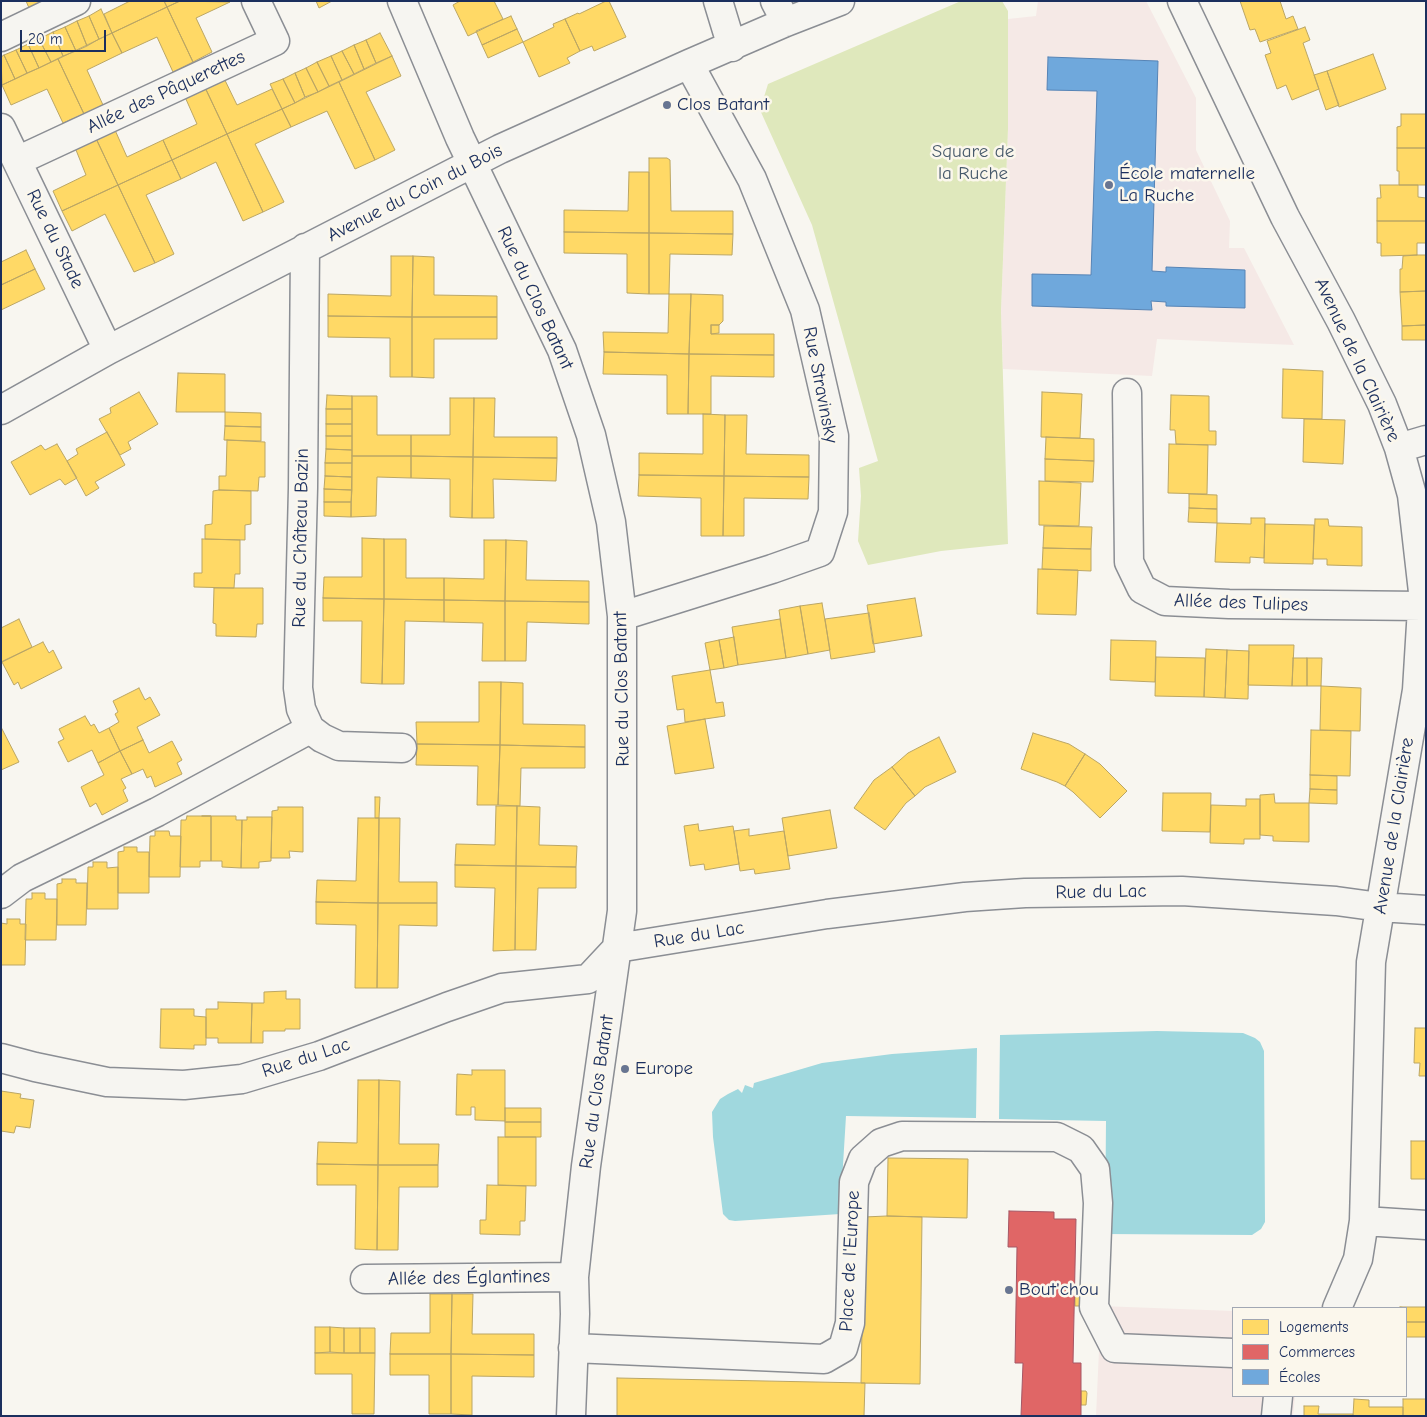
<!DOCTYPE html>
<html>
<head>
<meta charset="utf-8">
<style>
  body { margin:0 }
  #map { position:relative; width:1427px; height:1417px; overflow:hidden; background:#f8f6f0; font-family:"Comic Neue",sans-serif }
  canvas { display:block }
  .frame { position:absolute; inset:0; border:2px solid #1b2f5e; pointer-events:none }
  .legend { position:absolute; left:1232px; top:1307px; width:175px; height:90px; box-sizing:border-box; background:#fbf7ec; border:1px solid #a1a7b3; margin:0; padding:6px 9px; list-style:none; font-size:15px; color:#1b2f5e }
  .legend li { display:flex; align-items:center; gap:10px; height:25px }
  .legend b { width:25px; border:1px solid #a1a7b3 }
  .scale { position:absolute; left:20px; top:30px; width:86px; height:22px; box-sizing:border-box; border:2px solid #1b2f5e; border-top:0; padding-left:6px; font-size:15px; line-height:18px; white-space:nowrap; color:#1b2f5e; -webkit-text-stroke:4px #fbf7ec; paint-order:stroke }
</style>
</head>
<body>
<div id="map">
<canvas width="1427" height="1417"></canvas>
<div class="frame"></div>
<ul class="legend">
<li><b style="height:14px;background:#ffd966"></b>Logements</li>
<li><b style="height:14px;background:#e06666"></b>Commerces</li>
<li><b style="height:14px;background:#6fa8dc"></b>Écoles</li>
</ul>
<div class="scale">20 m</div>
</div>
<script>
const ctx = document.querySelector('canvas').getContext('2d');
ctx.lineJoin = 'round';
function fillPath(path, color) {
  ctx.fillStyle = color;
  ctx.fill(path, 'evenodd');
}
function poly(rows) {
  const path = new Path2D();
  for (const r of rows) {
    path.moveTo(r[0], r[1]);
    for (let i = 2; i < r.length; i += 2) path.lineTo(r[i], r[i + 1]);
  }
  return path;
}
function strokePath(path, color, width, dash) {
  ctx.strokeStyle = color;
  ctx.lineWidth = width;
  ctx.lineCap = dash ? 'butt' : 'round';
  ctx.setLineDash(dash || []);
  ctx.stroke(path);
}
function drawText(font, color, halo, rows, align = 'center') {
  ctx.font = font + ' "Comic Neue",sans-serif';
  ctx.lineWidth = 5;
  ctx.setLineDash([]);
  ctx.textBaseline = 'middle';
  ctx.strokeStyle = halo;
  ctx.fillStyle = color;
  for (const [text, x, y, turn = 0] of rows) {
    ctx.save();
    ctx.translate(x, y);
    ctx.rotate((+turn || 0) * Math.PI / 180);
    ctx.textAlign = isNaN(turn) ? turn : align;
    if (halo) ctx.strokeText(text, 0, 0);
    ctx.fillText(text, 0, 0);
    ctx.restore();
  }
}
fillPath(poly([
  [1038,1,1146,1,1196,98,1196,150,1230,221,1229,248,1244,248,1294,345,1157,339,1152,376,1003,369,1001,311,1008,129,1008,19,1036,16],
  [1101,1306,1233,1311,1233,1396,1295,1396,1293,1416,1096,1416]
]), '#f5e9e6');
fillPath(poly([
  [961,1,1002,1,1008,11,1008,129,1001,311,1008,544,941,551,868,565,858,541,861,496,859,468,878,461,812,225,760,110,768,84]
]), '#dfe8bc');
fillPath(poly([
  [1157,1031,1243,1033,1255,1038,1260,1042,1264,1051,1265,1222,1261,1229,1252,1235,1105,1234,1106,1121,999,1119,1000,1035],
  [977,1048,976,1118,846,1116,840,1214,735,1221,729,1220,723,1214,713,1137,712,1112,720,1099,728,1094,738,1089,742,1093,745,1085,753,1088,754,1083,822,1063,892,1054]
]), '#a0d8de');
const homes = poly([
  [26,1,43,1,29,8,26,1],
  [130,1,164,1,167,7,112,33,104,14,130,1],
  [164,1,180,1,167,7,164,1],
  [180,1,230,2,196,18,212,52,193,62,167,7,180,1],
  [316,1,332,1,319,8,316,1],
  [460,1,494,1,503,19,468,36,453,5,460,1],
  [606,1,609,1,626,37,594,51,592,46,580,51,565,19,578,13,579,14,606,1],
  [1240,1,1280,1,1286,19,1293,16,1298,29,1260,42,1255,29,1250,30,1240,1],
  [167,7,193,62,173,72,157,37,122,53,112,33,167,7],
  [101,9,112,33,99,39,89,16,101,9],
  [89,16,99,39,87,46,77,21,89,16],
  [511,16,517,29,482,45,476,31,511,16],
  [565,19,580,51,567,58,570,63,539,77,523,42,554,27,553,24,565,19],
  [77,21,87,46,76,51,65,27,77,21],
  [65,27,76,51,63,56,53,32,65,27],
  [1305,27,1310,40,1303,43,1319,89,1292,100,1286,85,1277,89,1265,55,1271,53,1267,41,1305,27],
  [517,29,523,42,488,58,482,45,517,29],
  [53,32,63,56,51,62,39,39,53,32],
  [112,33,122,53,87,70,103,105,84,114,58,59,112,33],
  [380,33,392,56,376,63,366,40,380,33],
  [39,39,51,62,39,68,28,44,39,39],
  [366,40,376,63,364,69,354,45,366,40],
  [28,44,39,68,27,73,16,50,28,44],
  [354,45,364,69,354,74,342,51,354,45],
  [16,50,27,73,15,79,4,55,16,50],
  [342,51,354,74,342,80,331,56,342,51],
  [1373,54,1386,89,1339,107,1327,71,1373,54],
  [4,55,15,79,2,85,1,57,4,55],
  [331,56,342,80,329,86,317,62,331,56],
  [392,56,401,76,366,92,395,150,375,160,339,82,392,56],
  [58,59,84,114,63,123,47,89,11,105,2,85,58,59],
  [317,62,329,86,318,92,306,68,317,62],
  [306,68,318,92,305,97,295,73,306,68],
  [220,70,237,105,272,89,282,109,227,134,201,79,220,70],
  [1327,71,1339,105,1326,110,1314,75,1327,71],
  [295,73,305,97,295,103,283,79,295,73],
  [201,79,227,134,172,160,163,140,197,124,181,88,201,79],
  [283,79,295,103,282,109,270,84,283,79],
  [339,82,375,160,355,169,327,111,291,127,282,109,339,82],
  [282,109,291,127,255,144,284,202,263,212,227,134,282,109],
  [1401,114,1426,114,1426,148,1397,148,1397,127,1401,126,1401,114],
  [111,121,127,157,163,140,172,160,118,185,92,130,111,121],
  [92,130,118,185,62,211,53,191,86,175,72,140,92,130],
  [227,134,263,212,243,221,216,162,181,179,172,160,227,134],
  [1397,148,1426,148,1426,185,1399,185,1399,171,1397,171,1397,148],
  [649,158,667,158,670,160,671,211,733,211,733,234,649,233,649,158],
  [172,160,181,179,146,195,174,254,155,263,118,185,172,160],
  [629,172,649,172,649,233,564,232,564,210,628,211,629,172],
  [118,185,155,263,134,272,105,214,72,231,62,211,118,185],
  [1380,185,1418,185,1418,197,1426,198,1426,221,1377,221,1377,198,1381,198,1380,185],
  [1377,221,1426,221,1426,243,1417,243,1417,255,1381,256,1381,243,1377,243,1377,221],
  [564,232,649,233,649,294,627,293,627,254,564,253,564,232],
  [649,233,733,234,732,255,670,254,669,294,649,294,649,233],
  [26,250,35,269,1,285,1,262,26,250],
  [1417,255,1426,255,1426,291,1400,292,1400,269,1402,269,1403,256,1417,255],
  [391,256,413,256,412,317,328,316,328,294,391,296,391,256],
  [413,256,434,257,434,295,497,296,497,317,412,317,413,256],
  [35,269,45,289,1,310,1,285,35,269],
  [1426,291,1426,325,1402,326,1400,292,1426,291],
  [669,294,691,294,689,354,604,352,603,332,668,333,669,294],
  [691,294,723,295,723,321,719,325,711,325,711,334,774,334,774,355,689,354,691,294],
  [328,316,412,317,412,377,390,377,390,338,328,337,328,316],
  [412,317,497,317,497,339,434,339,434,378,412,377,412,317],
  [711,325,719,325,719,333,711,334,711,325],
  [1426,325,1426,340,1402,340,1402,326,1426,325],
  [604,352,689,354,688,414,667,414,667,375,603,374,604,352],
  [689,354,774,355,774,377,711,376,711,414,688,414,689,354],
  [1283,369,1323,371,1322,419,1282,418,1283,369],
  [178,373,225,374,225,412,176,412,178,373],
  [139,392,158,424,128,442,131,449,120,455,99,419,111,413,110,408,139,392],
  [1042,392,1082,394,1080,438,1041,437,1042,392],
  [327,395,352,396,352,409,326,409,327,395],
  [1171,395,1209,396,1209,431,1216,431,1216,445,1176,444,1175,430,1170,430,1171,395],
  [352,396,377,396,377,435,411,435,411,456,352,456,352,396],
  [450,398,474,398,473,457,411,456,411,435,450,435,450,398],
  [474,398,495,398,494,437,557,437,557,458,473,457,474,398],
  [326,409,352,409,352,424,326,424,326,409],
  [225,412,261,413,261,427,225,426,225,412],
  [703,414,725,415,724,476,639,475,639,453,703,454,703,414],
  [725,415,747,415,746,454,809,455,809,477,724,476,725,415],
  [1304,419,1345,420,1343,464,1303,462,1304,419],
  [326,424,352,424,352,436,326,436,326,424],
  [225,426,261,427,261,441,224,440,225,426],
  [107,432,125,465,95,482,99,488,86,496,67,461,78,454,76,449,107,432],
  [326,436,352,436,352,450,326,449,326,436],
  [1046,437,1094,439,1094,461,1045,459,1046,437],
  [227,440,265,442,265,477,259,477,258,491,219,490,219,476,226,476,227,440],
  [57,444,77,478,65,485,60,479,30,495,11,462,41,445,45,450,57,444],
  [1169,444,1208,445,1207,494,1168,493,1169,444],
  [326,449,352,450,352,463,325,463,326,449],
  [352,456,411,456,411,478,377,477,376,516,351,517,352,456],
  [411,456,473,457,472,518,450,517,450,479,411,478,411,456],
  [473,457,557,458,556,481,493,479,494,518,472,518,473,457],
  [1045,459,1094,461,1093,482,1045,481,1045,459],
  [325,463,352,463,352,477,325,476,325,463],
  [639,475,724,476,723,536,701,536,701,498,638,496,639,475],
  [325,476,352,477,352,490,324,489,325,476],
  [724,476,809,477,808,499,744,498,744,536,723,536,724,476],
  [1039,481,1081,483,1079,526,1039,525,1039,481],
  [324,489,352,490,351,502,324,502,324,489],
  [219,490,251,491,251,524,245,525,245,540,205,539,205,525,212,524,213,491,219,490],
  [1189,494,1217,495,1217,509,1189,508,1189,494],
  [324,502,351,502,351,517,324,516,324,502],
  [1189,508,1217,509,1217,523,1188,522,1189,508],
  [1251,518,1265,518,1264,558,1250,557,1250,563,1215,562,1217,523,1251,524,1251,518],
  [1315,519,1328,519,1329,526,1362,527,1362,566,1327,565,1327,559,1313,559,1315,519],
  [1265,524,1314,525,1313,564,1264,563,1265,524],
  [1044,526,1092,527,1091,549,1043,548,1044,526],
  [362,538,384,539,384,599,323,598,324,577,362,577,362,538],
  [202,539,240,540,240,574,235,574,234,588,194,587,194,573,202,573,202,539],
  [384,539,406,539,406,578,444,578,444,600,384,599,384,539],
  [484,540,506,540,505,601,444,600,444,578,484,579,484,540],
  [506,540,527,541,526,580,589,581,589,602,505,601,506,540],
  [1043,548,1091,549,1091,571,1042,569,1043,548],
  [1038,569,1078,570,1076,615,1037,614,1038,569],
  [214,588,263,588,263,624,257,624,256,637,216,636,216,624,213,623,214,588],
  [323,598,384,599,382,684,361,683,362,621,323,621,323,598],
  [915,598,922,636,873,644,867,605,915,598],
  [384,599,444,600,444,622,405,621,404,684,382,684,384,599],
  [444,600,505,601,505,661,482,661,483,623,444,622,444,600],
  [505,601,589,602,589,624,527,622,526,661,505,661,505,601],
  [822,603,830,650,808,654,800,606,822,603],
  [800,606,808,654,786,658,779,610,800,606],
  [869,613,875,652,831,659,825,619,869,613],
  [19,619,32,647,1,662,1,628,19,619],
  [780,619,786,658,738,665,732,627,780,619],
  [734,637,738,665,724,668,719,640,734,637],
  [719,640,724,668,710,670,705,643,719,640],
  [1111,640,1156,641,1155,682,1110,680,1111,640],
  [43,642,49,653,53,650,62,668,21,689,18,682,14,685,2,662,43,642],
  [1249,645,1294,645,1292,686,1248,685,1249,645],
  [1206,649,1227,650,1225,698,1204,697,1206,649],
  [1227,650,1249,651,1248,699,1225,698,1227,650],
  [1156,657,1205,658,1204,697,1155,696,1156,657],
  [1293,658,1307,658,1307,686,1292,686,1293,658],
  [1307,658,1322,658,1321,686,1307,686,1307,658],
  [710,670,716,703,723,702,725,716,685,722,684,709,677,710,672,676,710,670],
  [479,682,501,682,500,745,417,744,416,722,479,722,479,682],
  [501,682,523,683,523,724,585,725,585,747,500,745,501,682],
  [1321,686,1361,688,1360,731,1320,730,1321,686],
  [139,688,145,700,150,697,160,715,137,727,143,740,120,751,109,728,119,722,115,714,118,712,113,701,139,688],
  [85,716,91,726,94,724,99,733,109,728,120,751,98,763,92,750,68,762,58,742,64,739,59,729,85,716],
  [705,719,714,768,675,774,667,726,705,719],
  [1,727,19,762,1,770,1,727],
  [1311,730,1351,731,1350,776,1310,775,1311,730],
  [1033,733,1069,744,1085,754,1065,786,1057,782,1021,769,1033,733],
  [939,737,956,772,925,787,915,796,892,767,908,753,939,737],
  [143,740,149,753,172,741,182,760,177,763,182,774,155,787,151,776,147,778,143,769,132,774,120,751,143,740],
  [417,744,500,745,498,805,477,805,478,766,416,765,417,744],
  [500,745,585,747,585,768,521,768,520,806,498,805,500,745],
  [120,751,132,774,121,779,126,788,123,790,128,801,102,815,96,803,90,807,81,787,104,775,98,763,120,751],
  [1085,754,1100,764,1127,791,1100,818,1073,792,1065,786,1085,754],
  [892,767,915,796,906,803,885,830,854,808,874,780,892,767],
  [1310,775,1337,776,1337,790,1310,789,1310,775],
  [1310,789,1337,790,1337,804,1309,803,1310,789],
  [1163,793,1211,793,1210,832,1162,831,1163,793],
  [1274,794,1275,803,1309,803,1309,842,1273,841,1273,836,1260,835,1260,795,1274,794],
  [375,797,380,797,379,818,375,818,375,797],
  [1246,799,1260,799,1260,839,1244,839,1244,844,1210,843,1211,805,1246,806,1246,799],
  [496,806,517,806,516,866,455,865,456,844,495,845,496,806],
  [517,806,540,807,539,845,577,846,576,867,516,866,517,806],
  [278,807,303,807,303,852,289,851,290,858,271,858,272,811,278,810,278,807],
  [830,810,837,848,788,856,782,818,830,810],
  [187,816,211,816,211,861,200,861,200,867,180,867,181,820,186,820,187,816],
  [202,816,236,816,236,820,242,820,241,868,222,867,222,861,211,861,211,816,202,816],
  [247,817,272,817,271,861,259,862,259,868,241,868,242,820,247,820,247,817],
  [358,818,379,818,378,903,316,902,317,880,356,881,358,818],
  [379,818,400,818,399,882,437,882,437,903,378,903,379,818],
  [698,824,699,831,733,826,739,864,705,870,704,864,690,866,684,826,698,824],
  [749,829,749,836,784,831,790,869,755,874,754,869,740,871,734,831,749,829],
  [155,831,169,831,170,836,181,836,180,877,149,877,150,836,155,836,155,831],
  [124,847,137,847,137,852,149,852,149,893,118,893,118,852,124,851,124,847],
  [93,862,107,862,107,868,118,867,118,909,87,909,88,867,93,867,93,862],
  [455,865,516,866,515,950,493,951,495,888,455,887,455,865],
  [516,866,576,867,576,888,538,888,536,950,515,950,516,866],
  [62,879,76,879,76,883,87,883,86,925,57,925,57,884,62,883,62,879],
  [32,893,45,893,45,899,57,899,56,940,25,940,26,899,32,899,32,893],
  [316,902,378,903,377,988,355,988,356,925,316,924,316,902],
  [378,903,437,903,437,926,399,925,398,988,377,988,378,903],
  [7,919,20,919,20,924,26,924,25,965,1,965,1,923,7,924,7,919],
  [286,991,286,999,300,999,300,1029,285,1029,285,1031,263,1031,263,1043,251,1043,252,1003,264,1003,264,992,286,991],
  [218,1002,252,1003,251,1043,218,1043,218,1038,206,1038,206,1009,218,1009,218,1002],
  [161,1009,194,1009,194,1016,206,1017,206,1045,194,1045,194,1049,160,1048,161,1009],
  [1415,1028,1426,1028,1426,1076,1419,1076,1420,1063,1414,1063,1415,1028],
  [472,1070,505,1070,505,1121,475,1120,475,1107,471,1107,471,1115,456,1115,457,1074,472,1075,472,1070],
  [358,1080,379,1080,378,1165,317,1164,318,1142,357,1143,358,1080],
  [379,1080,400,1081,399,1144,439,1144,438,1165,378,1165,379,1080],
  [1,1091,21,1094,20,1098,34,1100,30,1128,16,1126,14,1133,1,1131,1,1091],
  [505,1108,541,1108,541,1122,505,1122,505,1108],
  [505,1122,541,1122,541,1137,505,1137,505,1122],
  [498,1137,536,1137,536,1186,498,1185,498,1137],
  [1411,1141,1426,1141,1426,1179,1411,1179,1411,1141],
  [888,1158,968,1159,967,1218,887,1216,888,1158],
  [317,1164,378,1165,377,1250,355,1249,356,1185,317,1185,317,1164],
  [378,1165,438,1165,438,1187,399,1187,398,1250,377,1250,378,1165],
  [487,1185,526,1186,525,1221,520,1221,520,1235,480,1234,480,1220,486,1220,487,1185],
  [887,1216,922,1217,920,1384,861,1383,864,1217,887,1216],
  [1075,1291,1081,1291,1081,1303,1079,1306,1075,1306,1075,1291],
  [430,1294,452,1294,451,1354,390,1354,391,1333,430,1333,430,1294],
  [452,1294,473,1294,472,1334,534,1334,534,1355,451,1354,452,1294],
  [1400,1307,1426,1307,1426,1322,1406,1322,1406,1308,1400,1307],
  [1406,1322,1426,1322,1426,1337,1406,1337,1406,1322],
  [315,1327,330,1327,330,1352,315,1353,315,1327],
  [330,1327,344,1328,344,1353,330,1352,330,1327],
  [344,1328,360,1328,360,1353,344,1353,344,1328],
  [360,1328,375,1328,375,1353,360,1353,360,1328],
  [315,1353,375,1353,374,1414,352,1414,352,1374,315,1374,315,1353],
  [390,1354,451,1354,451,1414,429,1414,429,1375,390,1375,390,1354],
  [451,1354,534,1355,534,1377,472,1376,472,1415,451,1414,451,1354],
  [617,1378,865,1383,864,1416,617,1416,617,1378],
  [1081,1391,1086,1391,1087,1393,1086,1405,1081,1405,1081,1391],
  [1354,1399,1369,1400,1369,1407,1403,1407,1403,1416,1353,1416,1354,1399],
  [1403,1399,1426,1399,1426,1416,1403,1416,1403,1399],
  [1304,1406,1319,1406,1318,1414,1353,1414,1353,1416,1304,1416,1304,1406]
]);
fillPath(homes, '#ffd966');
strokePath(homes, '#bba664', 1);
const shops = poly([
  [1009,1211,1054,1212,1054,1219,1076,1219,1073,1363,1081,1363,1081,1416,1021,1416,1023,1363,1015,1363,1017,1247,1008,1247,1009,1211]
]);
fillPath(shops, '#e06666');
strokePath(shops, '#a55664', 1);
const schools = poly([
  [1048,57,1158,61,1152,271,1166,272,1166,267,1245,270,1245,308,1166,306,1166,302,1151,301,1152,310,1032,306,1032,274,1091,275,1097,91,1047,90,1048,57]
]);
fillPath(schools, '#6fa8dc');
strokePath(schools, '#5684b6', 1);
const minor = poly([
  [402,1,460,138,562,350,591,435,611,522,622,616,622,911,586,1166,574,1277,575,1314,571,1416],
  [718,1,732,47],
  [775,1,786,22],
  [1182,1,1285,217,1341,321,1382,404,1399,448,1412,495,1423,592,1417,690,1371,962,1364,1221,1358,1259,1337,1308],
  [1,37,76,1],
  [1,128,108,350],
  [17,161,275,41,256,1],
  [305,248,303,488,298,688,301,709,310,729,322,738,339,746,402,748],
  [1127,393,1129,562,1142,589,1165,601,1229,604,1422,606],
  [1,410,108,350,500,149,689,64,786,22,840,1],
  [1399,448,1426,440],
  [622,616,772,569,820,552,833,512,834,436,805,310,752,179,689,64],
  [1,894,22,878,157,812,310,729],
  [1,1058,35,1067,107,1082,184,1085,242,1079,319,1056,447,1007,502,988,588,979,617,948,827,914,965,897,1025,893,1182,891,1336,901,1380,907,1426,910],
  [1364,1221,1426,1225],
  [365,1279,574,1277],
  [573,1348,824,1359,843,1348,850,1323,854,1182,863,1159,881,1143,902,1136,1057,1137,1081,1149,1095,1169,1098,1203,1094,1307,1115,1348,1233,1353],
  [1276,1416,1278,1396]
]);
strokePath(minor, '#8b8e94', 31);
strokePath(minor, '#f6f5f1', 28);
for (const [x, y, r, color] of [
  [667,105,5,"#687591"],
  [1109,185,5,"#687591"],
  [625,1069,5,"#687591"],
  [1009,1290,5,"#687591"]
]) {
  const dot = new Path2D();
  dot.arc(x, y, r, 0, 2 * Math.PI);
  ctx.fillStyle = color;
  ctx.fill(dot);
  strokePath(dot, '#fbf7ec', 2);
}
drawText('19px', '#1b2f5e', '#fbf7ec', [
  ["Allée des Pâquerettes",166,92,-25],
  ["Avenue du Coin du Bois",415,193,-27],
  ["Rue du Stade",55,239,64],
  ["Rue du Clos Batant",535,298,65],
  ["Avenue de la Clairière",1357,360,65],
  ["Rue Stravinsky",820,385,79],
  ["Rue du Château Bazin",301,538,-89],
  ["Allée des Tulipes",1241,603,2],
  ["Rue du Clos Batant",622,689,-91],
  ["Avenue de la Clairière",1394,826,-81],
  ["Rue du Lac",1101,892,-1],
  ["Rue du Lac",699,935,-9],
  ["Rue du Lac",306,1058,-18],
  ["Rue du Clos Batant",597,1092,-82],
  ["Place de l'Europe",850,1261,-87],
  ["Allée des Églantines",469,1278,-1]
]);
drawText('19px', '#1b2f5e', '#fbf7ec', [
  ["Clos Batant",677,105],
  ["École maternelle",1119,174],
  ["La Ruche",1119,196],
  ["Europe",635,1069],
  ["Bout'chou",1019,1290]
], 'left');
drawText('19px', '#475a6b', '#fbf7ec', [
  ["Square de",973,152],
  ["la Ruche",973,174]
]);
</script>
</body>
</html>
